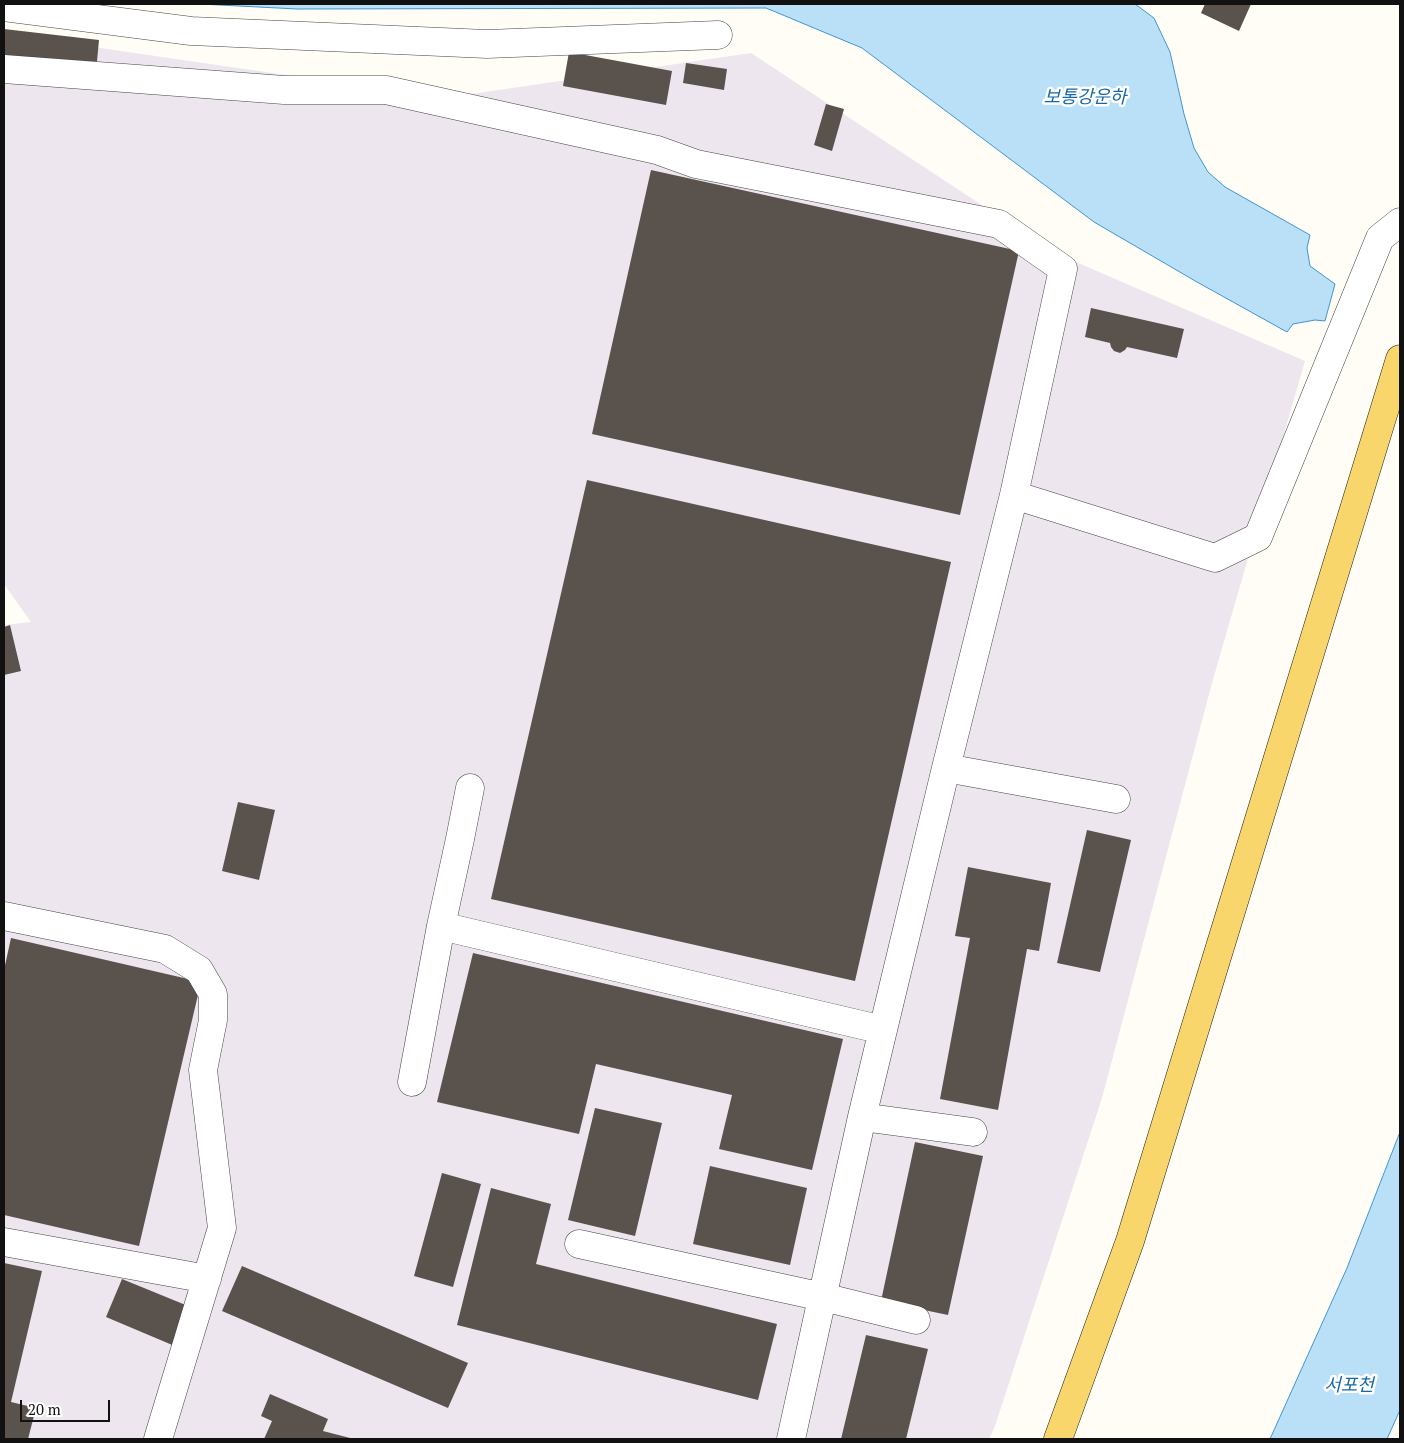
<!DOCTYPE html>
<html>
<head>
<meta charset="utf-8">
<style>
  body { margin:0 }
  #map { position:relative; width:1404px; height:1443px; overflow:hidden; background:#fffdf5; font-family:"PT Serif",serif }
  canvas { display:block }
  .frame { position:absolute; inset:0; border:5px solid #111; pointer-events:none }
  .scale { position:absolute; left:20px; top:1400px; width:90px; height:22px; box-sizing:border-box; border:2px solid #111; border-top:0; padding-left:6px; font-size:15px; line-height:18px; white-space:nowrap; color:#111; -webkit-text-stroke:4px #fff; paint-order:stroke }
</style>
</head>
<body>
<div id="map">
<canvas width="1404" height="1443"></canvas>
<div class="frame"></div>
<div class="scale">20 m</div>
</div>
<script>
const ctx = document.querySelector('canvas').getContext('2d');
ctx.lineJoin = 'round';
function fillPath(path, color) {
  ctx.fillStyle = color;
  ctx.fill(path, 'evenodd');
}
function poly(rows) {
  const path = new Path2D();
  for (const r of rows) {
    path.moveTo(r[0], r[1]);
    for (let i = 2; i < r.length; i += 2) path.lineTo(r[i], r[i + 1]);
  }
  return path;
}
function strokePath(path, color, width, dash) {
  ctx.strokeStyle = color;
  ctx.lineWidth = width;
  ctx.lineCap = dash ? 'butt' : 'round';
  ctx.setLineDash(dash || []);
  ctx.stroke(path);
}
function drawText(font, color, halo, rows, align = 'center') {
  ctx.font = font + ' "PT Serif","Noto Sans KR",serif';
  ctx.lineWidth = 5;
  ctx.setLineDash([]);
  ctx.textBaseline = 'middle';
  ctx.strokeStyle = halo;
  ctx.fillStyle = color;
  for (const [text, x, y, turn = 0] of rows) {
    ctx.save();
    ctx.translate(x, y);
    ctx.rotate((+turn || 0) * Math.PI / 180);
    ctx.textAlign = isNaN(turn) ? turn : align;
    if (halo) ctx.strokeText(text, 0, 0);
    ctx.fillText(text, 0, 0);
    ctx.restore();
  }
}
fillPath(poly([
  [4,34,444,98,751,53,1053,252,1305,361,1212,683,1102,1098,995,1426,989,1439,4,1439,4,625,31,622,4,584]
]), '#eee6ef');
const water = poly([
  [200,4,1135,4,1154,18,1170,52,1184,114,1194,148,1208,172,1225,187,1310,235,1307,248,1310,266,1335,284,1325,321,1315,320,1293,324,1287,332,1197,282,1094,222,862,48,766,8,297,9,200,4],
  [1400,1132,1400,1410,1387,1439,1270,1439,1347,1268,1400,1132]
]);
fillPath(water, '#b9e0f7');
strokePath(water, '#3f96cf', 1);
fillPath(poly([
  [1205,4,1251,4,1239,31,1201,13],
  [4,29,99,40,96,72,4,61],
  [569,52,672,71,666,105,563,86],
  [686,63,727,69,724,90,683,83],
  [826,104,844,109,832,151,814,145],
  [651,170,1019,251,960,515,592,434],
  [1091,308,1184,329,1177,358,1127,347,1125,350,1120,353,1114,351,1111,347,1110,343,1085,337],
  [587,480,951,562,855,981,491,899],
  [10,625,21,671,4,675,4,627],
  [238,802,275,810,259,880,222,871],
  [1087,830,1131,840,1100,972,1057,963],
  [968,867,1051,883,1039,951,1027,949,998,1110,940,1099,970,938,955,936],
  [11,938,201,982,139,1246,4,1215,4,970],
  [473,953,843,1039,812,1170,719,1149,732,1095,596,1064,579,1134,437,1102],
  [595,1108,662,1123,635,1236,568,1220],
  [915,1142,983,1156,948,1315,881,1301],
  [710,1166,807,1188,790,1265,693,1244],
  [442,1173,481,1184,453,1287,414,1276],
  [491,1188,551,1204,536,1264,777,1324,758,1400,457,1325],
  [4,1263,42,1271,11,1402,36,1408,28,1439,4,1439],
  [242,1266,468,1363,448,1408,222,1311],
  [122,1279,193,1308,177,1347,106,1317],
  [866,1335,928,1349,906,1439,841,1439],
  [270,1394,328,1419,323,1431,354,1439,264,1439,272,1421,261,1416]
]), '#5a524d');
const minor = poly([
  [4,7,191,31,487,44,718,35],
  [4,69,284,90,386,90,657,150,696,164,999,224,1063,269,1014,495,946,768,862,1117,791,1439],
  [1014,495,1215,558,1258,537,1380,238,1400,222],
  [946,768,1116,799],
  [4,916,165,949,199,970,213,994,213,1020,203,1070,222,1228,158,1439],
  [441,926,883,1030],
  [412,1082,441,926,460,839,470,788],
  [862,1117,973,1132],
  [4,1242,207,1279],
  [579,1244,823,1297,916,1320]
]);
const major = poly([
  [1058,1439,1130,1241,1400,359]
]);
strokePath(minor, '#444', 29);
strokePath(major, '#222', 29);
strokePath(minor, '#fff', 28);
strokePath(major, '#f9d66b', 28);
drawText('italic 18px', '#1768a6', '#fff', [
  ["보통강운하",1085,98],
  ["서포천",1349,1386]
]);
</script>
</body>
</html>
